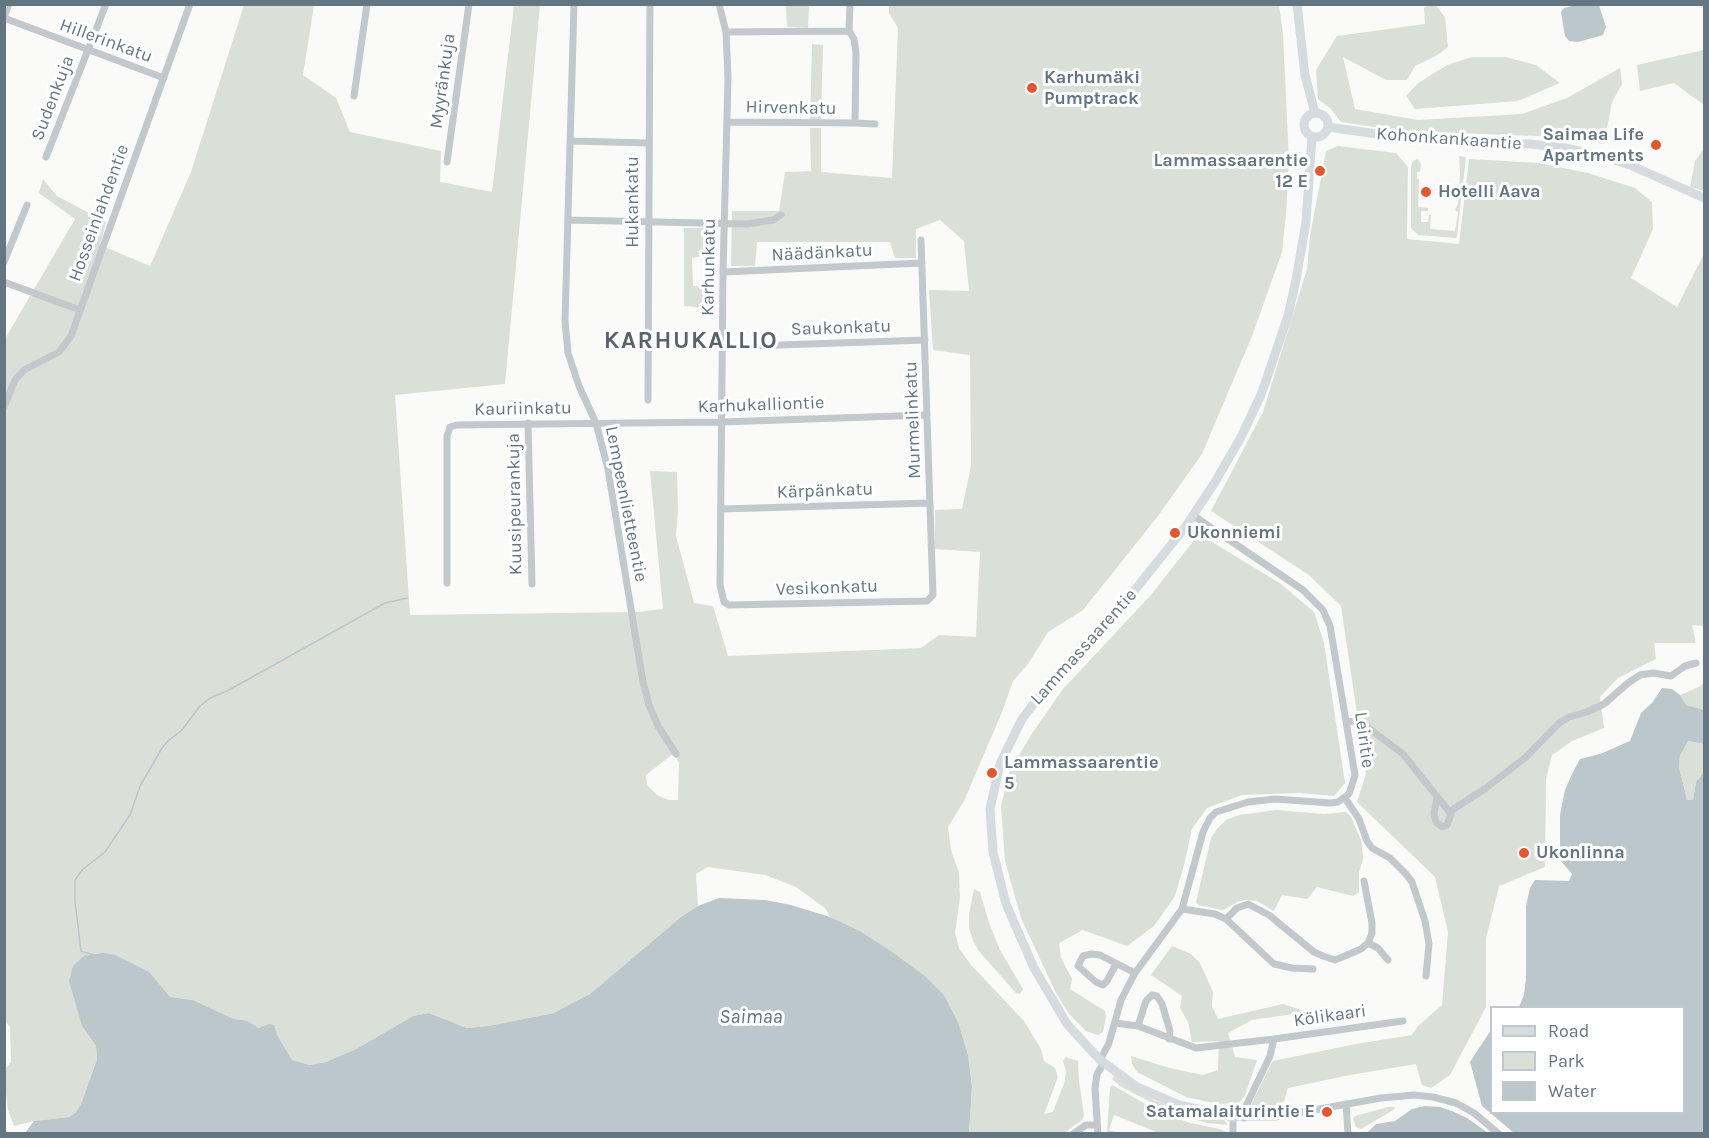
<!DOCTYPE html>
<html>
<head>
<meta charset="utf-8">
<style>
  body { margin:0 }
  #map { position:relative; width:1709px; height:1138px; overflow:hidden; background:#fafaf8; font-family:Karla,sans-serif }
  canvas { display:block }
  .frame { position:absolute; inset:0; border:6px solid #657683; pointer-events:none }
  .legend { position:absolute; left:1490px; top:1006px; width:195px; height:108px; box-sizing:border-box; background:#fff; border:2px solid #c1c8cd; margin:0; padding:8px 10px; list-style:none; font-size:18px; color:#657683 }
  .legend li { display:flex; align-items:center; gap:12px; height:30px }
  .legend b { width:30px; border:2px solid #c1c8cd }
</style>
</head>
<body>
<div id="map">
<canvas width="1709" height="1138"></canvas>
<div class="frame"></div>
<ul class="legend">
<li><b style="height:8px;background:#d6dbdf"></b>Road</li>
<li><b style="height:16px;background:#dadfd7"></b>Park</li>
<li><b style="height:16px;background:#bbc7cb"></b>Water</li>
</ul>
</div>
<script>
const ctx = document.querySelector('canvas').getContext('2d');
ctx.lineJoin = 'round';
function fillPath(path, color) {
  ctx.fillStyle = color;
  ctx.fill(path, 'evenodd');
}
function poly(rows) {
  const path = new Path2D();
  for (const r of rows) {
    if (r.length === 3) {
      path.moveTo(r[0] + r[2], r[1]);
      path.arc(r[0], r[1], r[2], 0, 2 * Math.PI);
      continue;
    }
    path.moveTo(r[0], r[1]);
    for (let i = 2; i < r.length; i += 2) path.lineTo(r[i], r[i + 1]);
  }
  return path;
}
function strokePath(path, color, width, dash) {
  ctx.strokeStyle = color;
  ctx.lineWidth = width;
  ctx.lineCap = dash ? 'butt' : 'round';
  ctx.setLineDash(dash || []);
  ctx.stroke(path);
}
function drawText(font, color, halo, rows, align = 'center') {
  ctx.font = font + ' Karla,sans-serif';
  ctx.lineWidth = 6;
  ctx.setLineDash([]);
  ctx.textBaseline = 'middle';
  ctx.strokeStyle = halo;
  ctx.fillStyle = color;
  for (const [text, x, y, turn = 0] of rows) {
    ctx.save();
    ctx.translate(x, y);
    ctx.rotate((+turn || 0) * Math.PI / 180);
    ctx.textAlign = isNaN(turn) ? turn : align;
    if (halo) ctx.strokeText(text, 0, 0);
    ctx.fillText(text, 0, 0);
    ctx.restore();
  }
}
fillPath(poly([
  [1435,4,1445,17,1448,47,1436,56,1415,66,1407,80,1386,80,1343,57,1355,109,1418,120,1522,114,1567,98,1620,68,1622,84,1612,102,1604,144,1564,137,1400,131,1341,122,1331,109,1318,99,1316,70,1337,36,1425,24,1424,8,1429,5],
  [244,5,314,5,303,75,336,98,350,132,441,151,440,182,492,192,514,5,540,5,505,384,395,395,410,615,638,612,663,609,650,471,677,472,678,509,676,536,694,603,713,606,728,656,921,648,939,635,976,637,980,552,935,549,935,510,962,509,971,466,970,355,933,350,929,290,969,291,964,241,940,220,916,229,916,258,895,258,890,242,757,242,755,266,731,266,732,211,779,211,785,172,811,171,810,128,821,128,821,172,892,178,898,28,889,13,889,5,1279,5,1283,34,1289,162,1286,214,1282,252,1252,336,1202,454,1158,516,1083,610,1048,632,1028,664,1013,681,1002,712,964,801,948,827,951,850,959,873,960,897,955,933,959,948,971,965,1024,1021,1041,1049,1044,1061,1055,1068,1058,1077,1044,1114,1053,1112,1064,1084,1066,1071,1063,1061,1066,1057,1078,1061,1079,1081,1084,1115,1082,1120,1064,1133,969,1133,972,1087,968,1055,958,1022,944,995,925,976,891,951,860,931,830,917,825,908,796,887,765,875,708,867,696,874,698,906,681,917,590,994,574,1004,554,1013,488,1026,467,1028,429,1013,413,1016,356,1049,326,1062,310,1065,292,1060,269,1024,260,1028,247,1022,234,1019,193,1000,170,997,131,964,115,955,79,1014,82,1026,96,1046,97,1059,81,1104,75,1113,69,1117,34,1121,14,1126,8,1110,5,1085,4,1070,11,1062,10,1027,4,1019,5,339,75,219,39,193,43,179,57,196,106,222,100,245,150,266,191,172],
  [674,753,679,763,678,800,669,800,657,795,647,785,646,775],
  [786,5,809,5,808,28,787,27],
  [812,44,823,45,821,121,810,120],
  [1704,50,1704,105,1674,83,1640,91,1637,65],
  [1472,57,1505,57,1536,65,1560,83,1518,101,1415,109,1406,96,1417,84,1447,65],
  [1338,146,1396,153,1408,167,1407,239,1459,244,1469,159,1539,163,1588,173,1635,188,1652,202,1653,229,1631,278,1677,307,1704,254,1704,626,1692,625,1696,643,1654,643,1656,659,1618,678,1600,697,1604,728,1572,741,1552,755,1546,779,1545,867,1499,886,1486,938,1486,1007,1450,1075,1431,1088,1422,1085,1416,1064,1350,1075,1288,1088,1284,1101,1280,1107,1254,1111,1250,1106,1273,1061,1356,1044,1412,1035,1417,1027,1442,1005,1448,932,1435,877,1357,802,1366,774,1341,606,1309,575,1211,511,1263,412,1307,269,1310,236,1326,151],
  [1704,149,1704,191,1690,187,1695,161],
  [1459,156,1466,157,1457,236,1456,238,1418,235,1411,228,1411,167,1413,161,1418,159,1421,164,1420,172,1417,172,1417,179,1419,179,1418,207,1428,208,1428,211,1421,211,1421,222,1428,222,1429,215,1431,215,1430,229,1455,231,1458,212,1455,210,1458,203,1460,175],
  [684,228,718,228,716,250,709,255,692,258,693,286,715,287,715,309,684,306],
  [1199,534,1281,584,1314,612,1324,643,1345,783,1334,796,1300,793,1242,795,1207,808,1192,829,1184,865,1175,896,1154,926,1127,946,1083,930,1059,943,1061,958,1072,979,1070,989,1105,1011,1106,1017,1103,1032,1098,1035,1086,1031,1069,1014,1055,991,1021,918,1005,861,1001,806,1010,770,1033,732,1063,689,1150,596],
  [1704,681,1704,710,1686,705,1680,695,1701,686],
  [1688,741,1704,744,1704,772,1696,782,1693,800,1687,800,1679,767,1680,756],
  [1276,810,1324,814,1346,812,1351,817,1361,840,1363,858,1359,873,1359,892,1353,896,1317,887,1307,899,1282,895,1274,911,1257,901,1247,900,1239,901,1223,910,1198,905,1196,902,1211,838,1217,829,1226,820,1239,815],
  [974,889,980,892,989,923,1000,950,1023,989,1020,994,1016,993,978,950,973,941,969,928,969,914],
  [1172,946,1191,954,1200,963,1213,992,1212,1006,1218,1019,1283,1004,1307,1012,1252,1020,1228,1033,1235,1057,1257,1060,1245,1095,1239,1103,1218,1104,1186,1097,1137,1072,1132,1064,1131,1056,1170,1068,1203,1075,1218,1070,1219,1041,1192,1042,1188,1022,1180,1008,1182,996,1151,975],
  [1114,1076,1154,1100,1186,1112,1224,1120,1228,1125,1207,1123,1169,1112,1120,1086,1112,1079],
  [1112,1085,1158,1111,1190,1123,1220,1129,1228,1133,1159,1133,1114,1115,1109,1130,1118,1133,1107,1133,1110,1087],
  [1388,1107,1394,1107,1395,1109,1361,1129,1356,1127,1353,1118,1355,1116]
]), '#dadfd7');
fillPath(poly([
  [1576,5,1599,5,1606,27,1603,35,1578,42,1569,41,1565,36,1561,12,1564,8],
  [1662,688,1672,689,1680,695,1686,705,1704,710,1704,744,1688,741,1680,756,1679,767,1687,800,1693,800,1696,782,1704,772,1704,1133,1514,1133,1482,1106,1470,1062,1491,1030,1492,1112,1684,1112,1684,1008,1519,1007,1524,995,1526,979,1526,906,1530,888,1535,880,1569,881,1572,874,1560,860,1560,815,1565,790,1572,774,1580,759,1600,754,1630,741,1641,713,1652,703],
  [719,898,765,900,791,905,830,917,860,931,891,951,925,976,944,995,958,1022,968,1055,972,1087,969,1133,25,1133,34,1121,69,1117,75,1113,81,1104,91,1076,97,1059,96,1046,82,1026,69,981,73,966,84,956,103,953,115,955,149,972,170,997,193,1000,234,1019,247,1021,259,1028,269,1024,274,1025,277,1035,292,1060,310,1065,326,1062,356,1049,413,1016,429,1013,467,1028,488,1026,554,1013,590,994,681,917,698,906],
  [1425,1106,1440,1107,1452,1111,1467,1118,1488,1133,1367,1133,1376,1124,1395,1121,1412,1109]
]), '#bbc7cb');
strokePath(poly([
  [94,955,81,951,75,901,75,880,82,870,105,852,130,815,140,786,162,748,169,740,182,730,200,706,210,698,227,691,385,603,407,598]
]), '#bbc7cb', 1.5);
strokePath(poly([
  [574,4,565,321,568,353,579,386,596,423,608,469,643,682,649,705,658,726,676,754],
  [719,4,726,32,728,78,723,272,720,585,724,602,729,605,927,601,933,595,921,240],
  [4,17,9,4],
  [4,18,164,78],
  [726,32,849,31,850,4],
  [354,96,367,4],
  [727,122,855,123,856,53,854,39,849,31],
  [855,123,875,124],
  [571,141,648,143],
  [46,157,106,4],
  [447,162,469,4],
  [569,220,747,224,773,220,781,215],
  [4,262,27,205],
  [723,272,922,263],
  [4,282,80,310],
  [722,347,925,340],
  [648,400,650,4],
  [4,407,15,380,24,370,59,352,71,336,190,4],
  [528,423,532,584],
  [722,509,930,503],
  [447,583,447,436,450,427,457,425,721,422,927,415],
  [1346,722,1357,721,1363,724,1403,754,1451,814,1447,825,1442,827,1436,822,1434,814,1437,797],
  [1345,798,1359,819,1367,841,1372,848,1390,858,1405,873,1412,882,1425,921,1429,944,1426,976],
  [1449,812,1486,788,1526,757,1559,723,1569,717,1587,712,1604,704,1628,683,1640,675,1653,673,1671,676,1685,666,1696,663],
  [1364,881,1372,923,1372,933,1368,943],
  [1182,909,1203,832,1210,818,1216,812,1248,802,1275,799,1330,803,1338,802,1349,794,1355,775,1330,626,1323,610,1303,590,1194,516],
  [1226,919,1237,908,1248,904,1269,915,1314,952,1323,956,1335,960,1340,958,1361,949,1368,943,1378,948,1388,960],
  [1116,964,1107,981,1103,985,1096,982,1078,966,1083,956,1091,954,1100,955,1135,973],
  [1115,1023,1138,1026,1196,1048,1274,1039],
  [1138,1026,1146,1001,1152,995,1157,996,1162,1004,1170,1031,1169,1039],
  [1100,1060,1109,1043,1121,1000,1135,973,1182,909,1215,914,1226,919,1274,964,1292,968,1313,969],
  [1346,1104,1348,1134],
  [1244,1118,1246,1106,1270,1056,1274,1039,1403,1021],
  [1073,1134,1086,1125,1097,1125],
  [1098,1134,1095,1088,1097,1074,1104,1063],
  [1233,1134,1233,1117,1275,1117,1381,1098,1414,1095,1433,1097,1456,1103,1474,1113,1499,1134]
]), '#c3c8cc', 7);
strokePath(poly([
  [1297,4,1305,75,1315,113],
  [1316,125,12],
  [1328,127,1427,141,1531,144,1565,148,1599,155,1630,165,1704,198],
  [1233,1117,1179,1105,1137,1087,1100,1060,1067,1024,1034,968,1006,904,993,852,990,809,1000,764,1022,719,1051,681,1134,591,1186,526,1215,482,1240,439,1261,395,1288,316,1296,280,1306,222,1312,137]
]), '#d6dbdf', 9);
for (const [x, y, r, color] of [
  [1032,88,6,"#e4572e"],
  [1656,145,6,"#e4572e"],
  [1320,171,6,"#e4572e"],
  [1426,192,6,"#e4572e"],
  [1175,533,6,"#e4572e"],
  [992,773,6,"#e4572e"],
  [1524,853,6,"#e4572e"],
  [1327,1112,6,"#e4572e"]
]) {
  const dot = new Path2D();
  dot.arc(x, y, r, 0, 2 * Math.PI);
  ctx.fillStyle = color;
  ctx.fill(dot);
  strokePath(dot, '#fff', 2);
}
drawText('18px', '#657683', '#fff', [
  ["Hillerinkatu",106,41,20],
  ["Myyränkuja",443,81,-82],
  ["Sudenkuja",53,98,-69],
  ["Hirvenkatu",791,108,1],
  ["Kohonkankaantie",1449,139,4],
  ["Hukankatu",633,202,-90],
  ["Hosseinlahdentie",99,213,-70],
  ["Näädänkatu",822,253,-3],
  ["Karhunkatu",709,267,-89],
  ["Saukonkatu",841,328,-2],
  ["Karhukalliontie",761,405,-2],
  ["Kauriinkatu",523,409,-1],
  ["Murmelinkatu",913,420,-92],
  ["Kärpänkatu",825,491,-2],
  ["Kuusipeurankuja",515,504,-91],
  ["Lempeenlietteentie",626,504,79],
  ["Vesikonkatu",827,588,-2],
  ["Lammassaarentie",1084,647,-48],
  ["Leiritie",1364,740,82],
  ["Kölikaari",1330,1016,-8]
]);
drawText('bold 18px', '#657683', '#fff', [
  ["Karhumäki",1044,78],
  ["Pumptrack",1044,99],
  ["Saimaa Life",1644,135,"right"],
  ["Apartments",1644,156,"right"],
  ["Lammassaarentie",1308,161,"right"],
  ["12 E",1308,182,"right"],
  ["Hotelli Aava",1438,192],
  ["Ukonniemi",1187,533],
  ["Lammassaarentie",1004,763],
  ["5",1004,784],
  ["Ukonlinna",1536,853],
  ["Satamalaiturintie E",1315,1112,"right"]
], 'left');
drawText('italic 20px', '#60757c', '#fff', [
  ["Saimaa",751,1017]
]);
ctx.letterSpacing = '1.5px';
drawText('bold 24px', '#57646e', '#fff', [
  ["KARHUKALLIO",691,341]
]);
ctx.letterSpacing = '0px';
</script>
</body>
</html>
